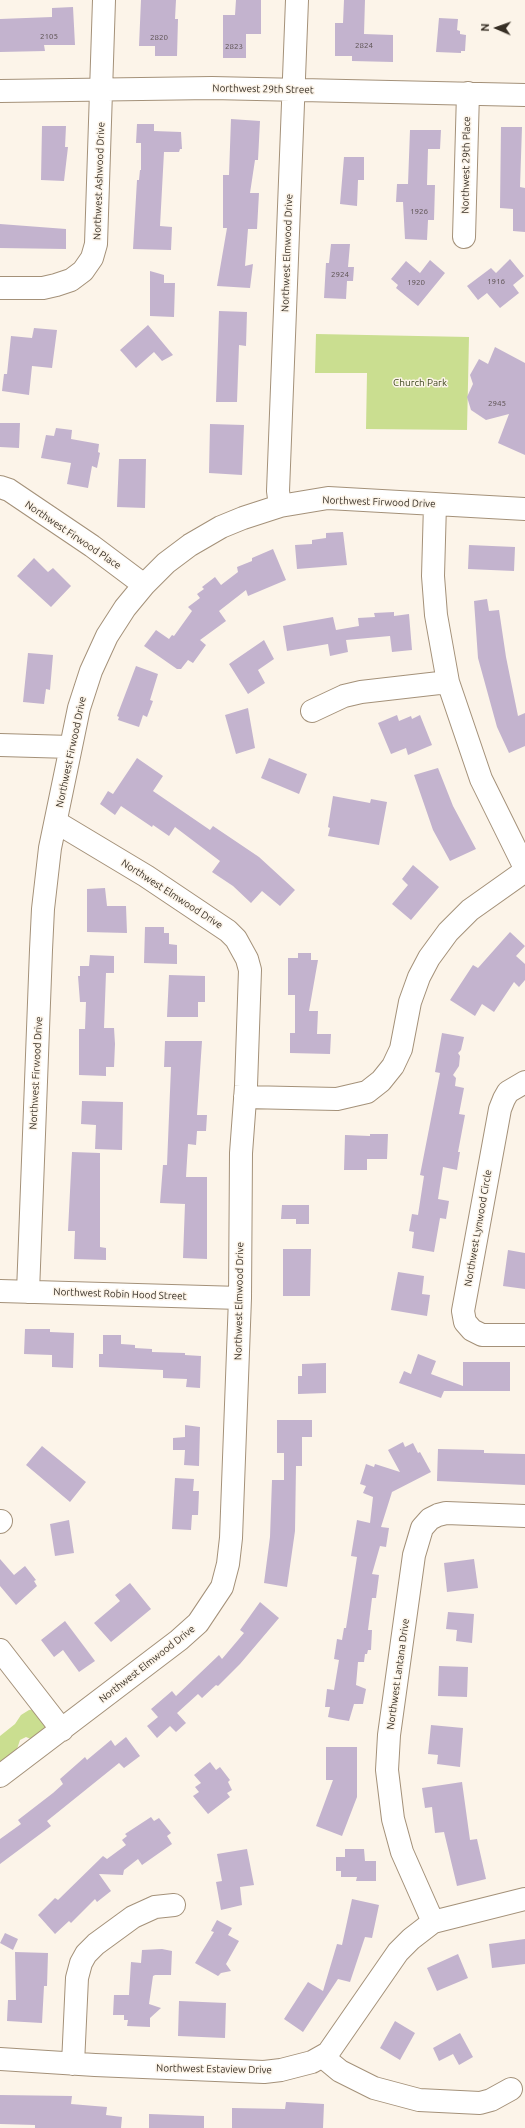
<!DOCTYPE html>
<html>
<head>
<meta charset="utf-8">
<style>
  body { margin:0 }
  #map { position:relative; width:525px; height:2128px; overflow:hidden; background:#fcf4e9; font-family:Ubuntu,sans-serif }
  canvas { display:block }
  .north { position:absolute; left:477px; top:8px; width:40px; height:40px; -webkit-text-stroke:3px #fcf4e9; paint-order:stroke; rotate:272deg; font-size:11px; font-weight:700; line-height:16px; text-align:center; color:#372f25 }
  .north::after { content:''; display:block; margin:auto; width:14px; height:18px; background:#372f25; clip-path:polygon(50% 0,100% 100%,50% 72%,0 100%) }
</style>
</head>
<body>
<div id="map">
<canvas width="525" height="2128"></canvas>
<div class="north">N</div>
</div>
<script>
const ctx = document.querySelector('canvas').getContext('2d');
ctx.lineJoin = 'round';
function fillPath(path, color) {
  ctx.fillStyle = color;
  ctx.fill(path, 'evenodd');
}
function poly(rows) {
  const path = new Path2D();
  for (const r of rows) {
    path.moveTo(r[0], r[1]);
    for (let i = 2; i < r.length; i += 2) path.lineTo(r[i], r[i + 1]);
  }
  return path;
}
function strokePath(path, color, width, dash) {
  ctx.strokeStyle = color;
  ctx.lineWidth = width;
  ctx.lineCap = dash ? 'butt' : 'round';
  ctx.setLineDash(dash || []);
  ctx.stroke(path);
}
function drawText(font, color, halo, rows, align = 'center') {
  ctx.font = font + ' Ubuntu,sans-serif';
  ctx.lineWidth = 3;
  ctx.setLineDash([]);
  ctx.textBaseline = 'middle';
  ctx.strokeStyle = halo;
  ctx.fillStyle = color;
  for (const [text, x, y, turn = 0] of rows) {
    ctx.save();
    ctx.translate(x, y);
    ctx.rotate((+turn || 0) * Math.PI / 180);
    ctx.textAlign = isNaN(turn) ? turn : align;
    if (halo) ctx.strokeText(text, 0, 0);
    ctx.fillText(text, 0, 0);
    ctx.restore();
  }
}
fillPath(poly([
  [316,334,469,337,467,430,366,429,367,373,315,373],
  [37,1709,44,1718,46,1731,33,1740,26,1737,20,1740,16,1752,0,1767,0,1736,15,1724,21,1715,29,1710]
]), '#cade90');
fillPath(poly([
  [141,0,176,0,175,19,178,19,177,56,155,56,155,46,139,46],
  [236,0,261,0,261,34,246,34,246,58,223,58,223,15,235,15],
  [344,0,365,0,364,34,393,35,393,62,352,61,352,56,335,56,335,23,343,23],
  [73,7,75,45,44,45,45,51,0,52,0,19,52,17,52,8],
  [439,18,458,19,457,30,460,31,460,34,466,35,465,51,461,51,461,53,436,52],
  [231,119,260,121,258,160,255,160,250,193,259,193,257,229,248,229,245,266,253,264,250,288,217,286,227,228,223,228,223,175,229,175],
  [137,124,154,124,154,131,181,132,182,149,180,149,179,152,164,152,160,226,172,227,171,250,133,249,137,180,139,180,140,170,141,170,141,143,136,143],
  [42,126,66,126,65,147,68,147,64,181,41,180],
  [501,127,522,127,520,187,525,188,525,232,513,231,513,209,500,208],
  [410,130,441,130,440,149,428,149,427,185,435,185,434,220,428,220,427,240,405,239,403,202,396,202,397,184,408,184],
  [344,157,364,157,364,180,358,180,357,206,340,204],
  [0,224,66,229,66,249,0,248],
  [331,244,350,244,348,267,354,267,353,281,347,281,346,299,324,298,326,263,329,263],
  [510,259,524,276,513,285,519,293,500,308,487,293,478,300,467,286,491,268,496,273],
  [430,260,445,273,418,306,396,288,398,285,391,279,406,261,420,273],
  [150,271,164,275,164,283,175,283,174,317,150,316],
  [219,311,247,312,246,346,239,345,237,402,216,402],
  [148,325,173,355,162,361,154,352,136,368,120,350],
  [34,328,57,330,52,368,32,366,29,395,2,391,4,374,7,374,11,336,32,338],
  [495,347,525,363,525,455,498,443,509,414,486,420,471,410,467,397,473,384,470,375,479,359,488,364],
  [0,423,20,423,19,448,0,447],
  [210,424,244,425,242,475,209,473],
  [56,428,72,430,71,439,99,444,98,452,100,453,97,468,92,466,88,488,67,484,71,463,41,458,46,435,54,436],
  [119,459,146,459,145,508,117,507],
  [343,532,347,565,297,569,295,545,312,544,312,540,326,538,326,533],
  [469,545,515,547,514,571,468,569],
  [273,549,286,580,248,596,246,590,219,611,226,621,200,640,206,645,193,663,188,660,181,669,177,669,144,646,156,630,169,639,172,635,174,636,192,611,188,607,200,598,197,594,204,589,202,587,215,577,221,585,238,572,237,567,252,561,252,558],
  [34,558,48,572,53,568,71,586,51,607,17,576],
  [487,599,489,611,499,610,506,657,518,716,525,713,525,746,509,753,497,727,478,658,474,601],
  [394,612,394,616,409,614,412,650,392,652,390,636,346,640,348,652,330,656,328,644,287,651,283,626,333,617,336,630,359,626,358,618,375,617,374,613],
  [264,640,274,659,258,670,265,683,248,694,229,664],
  [28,653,53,655,50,690,46,689,44,704,23,702],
  [136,666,158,674,150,700,153,701,147,717,143,715,139,727,118,720,119,717,117,716],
  [248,708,255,748,236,754,225,715],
  [397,715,399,721,411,716,412,719,420,715,432,745,408,755,406,748,391,754,378,723],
  [137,758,163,776,153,791,210,830,213,826,259,857,295,890,280,906,262,891,251,903,233,886,212,872,220,861,175,827,169,836,153,825,152,827,121,806,115,815,100,804,108,791,113,794],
  [269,758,307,774,299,794,261,778],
  [438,768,453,806,476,849,450,861,433,830,414,775],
  [333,796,370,803,371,799,387,802,379,845,328,836,330,828,328,827],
  [413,865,439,887,411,920,392,904,408,885,402,879],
  [105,888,107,906,126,906,127,933,87,932,87,889],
  [145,927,164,927,164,933,169,933,169,944,177,945,177,964,144,963],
  [510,932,525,946,516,956,525,964,525,980,519,987,514,982,494,1012,482,1004,475,1016,450,1000,473,965,478,968],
  [298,953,311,953,311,960,318,960,309,1011,318,1011,317,1034,331,1034,330,1054,290,1053,290,1033,295,1033,295,995,288,995,288,958,298,958],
  [90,955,114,956,114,973,106,973,104,1028,114,1028,115,1044,114,1067,106,1067,106,1076,79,1075,79,1029,85,1029,86,1002,80,1002,78,976,80,976,80,966,89,966],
  [169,975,205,976,205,1002,198,1002,198,1017,167,1017],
  [442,1033,464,1037,461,1050,458,1053,460,1056,459,1066,453,1075,456,1078,455,1086,464,1088,459,1114,465,1115,458,1152,460,1152,457,1170,443,1167,438,1199,449,1201,446,1219,440,1218,434,1252,412,1248,414,1232,409,1231,412,1214,418,1215,424,1176,420,1175,440,1073,435,1072],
  [165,1041,202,1041,197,1115,207,1115,206,1131,197,1131,196,1145,188,1144,186,1177,207,1177,207,1259,183,1258,185,1204,160,1203,163,1165,167,1165,171,1067,164,1067],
  [82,1101,123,1102,122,1150,95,1149,96,1125,81,1124],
  [370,1134,388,1134,387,1159,367,1159,367,1170,344,1170,345,1135,370,1136],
  [72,1152,100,1153,100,1247,106,1248,106,1260,74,1259,75,1231,68,1231],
  [282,1205,309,1205,309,1224,296,1224,296,1219,281,1219],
  [283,1249,311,1249,310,1296,283,1296],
  [508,1250,525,1253,525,1289,503,1286],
  [398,1272,424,1276,422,1294,430,1295,427,1316,391,1310],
  [25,1329,50,1329,50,1332,74,1333,73,1368,52,1367,52,1355,24,1354],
  [103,1335,121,1335,121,1344,135,1345,135,1348,152,1349,152,1352,185,1353,185,1355,201,1356,200,1388,186,1387,187,1379,163,1378,163,1370,99,1367,99,1354,103,1354],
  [418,1354,436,1361,431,1374,463,1386,463,1362,510,1362,510,1391,444,1391,441,1398,399,1383,404,1371,411,1374],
  [326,1363,326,1393,298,1394,298,1376,302,1376,302,1364],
  [277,1420,312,1420,312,1437,302,1437,302,1466,296,1466,295,1531,287,1587,264,1583,270,1537,272,1480,284,1480,284,1453,277,1453],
  [185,1425,200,1427,199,1466,184,1465,185,1450,173,1450,173,1438,185,1437],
  [403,1442,405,1447,413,1443,418,1453,420,1452,431,1472,392,1492,381,1527,389,1528,386,1547,380,1546,372,1574,379,1575,376,1598,372,1598,368,1630,372,1630,371,1650,368,1650,367,1654,365,1654,364,1662,358,1662,356,1685,366,1689,363,1704,354,1704,349,1721,337,1719,328,1717,330,1707,325,1707,327,1689,334,1690,339,1660,334,1659,337,1639,342,1640,344,1628,346,1628,357,1557,351,1556,357,1520,370,1523,373,1497,363,1493,366,1486,360,1484,366,1464,374,1467,375,1464,400,1472,388,1450],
  [42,1446,86,1482,70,1502,26,1465],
  [438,1449,484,1450,484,1453,525,1454,525,1485,437,1481],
  [175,1478,194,1479,193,1491,199,1491,198,1515,192,1515,191,1530,172,1529],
  [69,1520,74,1553,55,1556,50,1524],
  [0,1559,14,1575,25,1566,36,1580,34,1581,37,1586,16,1605,0,1586],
  [474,1559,478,1588,447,1592,444,1563],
  [130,1583,151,1609,111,1642,94,1623,120,1601,115,1595],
  [260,1602,279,1618,240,1664,218,1686,216,1685,202,1698,198,1694,177,1713,186,1723,176,1732,170,1726,157,1738,147,1726,158,1717,151,1709,172,1691,176,1696,219,1655,222,1659,244,1633,240,1630],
  [448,1612,474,1614,472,1643,456,1641,457,1630,446,1629],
  [65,1621,95,1661,79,1672,63,1650,54,1657,41,1640],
  [439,1666,468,1667,467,1697,438,1696],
  [431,1725,463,1728,460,1767,437,1764,438,1755,428,1754],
  [126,1737,140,1756,124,1768,119,1763,47,1821,51,1826,0,1864,0,1839,21,1824,18,1820,53,1793,63,1784,60,1779,85,1757,87,1760,111,1740,115,1746],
  [326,1747,357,1747,357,1797,342,1836,316,1826,333,1780,326,1780],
  [210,1762,216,1770,220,1767,230,1780,228,1782,232,1790,227,1793,230,1797,208,1814,193,1796,199,1792,195,1787,201,1783,194,1775],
  [462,1782,470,1840,477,1839,486,1879,457,1886,444,1832,435,1833,432,1807,425,1808,422,1788],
  [151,1817,154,1821,159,1818,171,1833,167,1836,172,1844,142,1865,138,1859,124,1870,123,1875,99,1874,111,1891,97,1902,95,1899,71,1923,69,1921,55,1934,38,1915,55,1898,58,1900,103,1856,107,1859,126,1845,122,1840,127,1836,125,1834],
  [247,1849,254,1885,240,1887,242,1905,221,1910,216,1882,222,1881,217,1854],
  [345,1849,364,1849,365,1861,376,1861,376,1881,356,1881,357,1877,341,1877,341,1871,336,1871,336,1857,345,1857],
  [352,1899,379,1905,372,1938,365,1937,350,1982,338,1979,303,2032,284,2019,308,1982,323,1991,337,1944,342,1945],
  [217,1920,232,1928,228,1935,239,1941,226,1964,231,1971,221,1973,218,1976,195,1963,214,1932,211,1931],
  [5,1933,18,1939,13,1950,0,1943],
  [525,1939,525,1964,492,1968,489,1944],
  [162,1949,172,1951,171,1975,155,1975,153,1976,149,2004,161,2008,150,2018,150,2027,127,2026,128,2020,124,2020,124,2015,113,2015,114,1995,129,1995,131,1962,141,1963,142,1950],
  [15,1952,48,1953,47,1986,44,1986,42,2023,7,2021,8,2000,16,2000],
  [458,1954,468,1978,437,1991,427,1968],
  [179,2001,226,2003,225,2038,178,2036],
  [395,2021,415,2033,400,2060,380,2048],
  [460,2033,473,2057,459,2065,453,2054,439,2061,433,2048],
  [0,2095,72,2096,71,2104,107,2107,106,2115,122,2117,121,2128,35,2128,35,2125,0,2124],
  [286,2102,324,2104,323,2128,232,2128,232,2108,285,2109],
  [149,2114,204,2116,204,2128,149,2128]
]), '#c3b3ce');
const minor = poly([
  [0,91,212,88,525,95],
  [464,237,468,93],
  [0,288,43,288,56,285,71,280,83,271,92,258,96,244,104,0],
  [0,487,9,490,92,546,144,585],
  [435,504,433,576,436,615,448,682,481,779,525,868],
  [280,506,278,491,297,0],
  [312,711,344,696,361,692,448,682],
  [0,745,71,747],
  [525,1082,508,1092,504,1099,500,1109,463,1311,465,1322,472,1330,482,1335,525,1335],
  [245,1097,337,1099,367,1092,381,1081,393,1066,401,1049,410,1002,419,977,429,958,448,932,470,910,525,871],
  [0,1291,240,1298],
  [28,1292,41,950,43,909,50,848,79,708,91,671,107,636,125,608,144,585,166,563,190,545,221,527,243,518,280,506,328,498,525,509],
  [0,1522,1,1521],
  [0,1650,62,1730],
  [0,1776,179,1640,198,1623,222,1587,228,1564,231,1538,240,1298,241,1153,246,1086,250,970,247,959,236,939,228,931,146,876,56,822],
  [433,1922,402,1852,393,1819,387,1770,389,1735,414,1555,422,1528,430,1519,438,1515,446,1513,525,1516],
  [323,2057,340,2071,374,2088,419,2100,480,2103,491,2100,511,2089],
  [0,2059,95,2065,264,2072,281,2070,312,2062,328,2053,398,1952,411,1939,433,1922,525,1899],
  [73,2064,77,1978,81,1963,86,1954,96,1944,133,1917,155,1907,174,1905]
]);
strokePath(minor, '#a49179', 24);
strokePath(minor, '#fff', 22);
drawText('8px', '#5a504f', null, [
  ["2105",49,36],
  ["2820",159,37],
  ["2824",364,45],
  ["2823",234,46],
  ["1926",419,211],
  ["2924",340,274],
  ["1916",496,281],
  ["1920",416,282],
  ["2945",497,403]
]);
drawText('10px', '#372f25', '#fcf4e9', [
  ["Northwest 29th Street",263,89,1],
  ["Northwest 29th Place",466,165,-89],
  ["Northwest Ashwood Drive",99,181,-88],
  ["Northwest Elmwood Drive",287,253,-88],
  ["Northwest Firwood Drive",379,502,2],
  ["Northwest Firwood Place",73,535,34],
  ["Northwest Firwood Drive",71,752,-78],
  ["Northwest Elmwood Drive",172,894,33],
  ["Northwest Firwood Drive",36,1073,-87],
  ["Northwest Lynwood Circle",478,1228,-80],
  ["Northwest Robin Hood Street",120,1294,2],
  ["Northwest Elmwood Drive",239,1301,-89],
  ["Northwest Elmwood Drive",147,1664,-38],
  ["Northwest Lantana Drive",398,1674,-82],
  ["Northwest Estaview Drive",214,2069,1]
]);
drawText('10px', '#3e471f', '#fcf4e9', [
  ["Church Park",420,383]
]);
</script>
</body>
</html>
